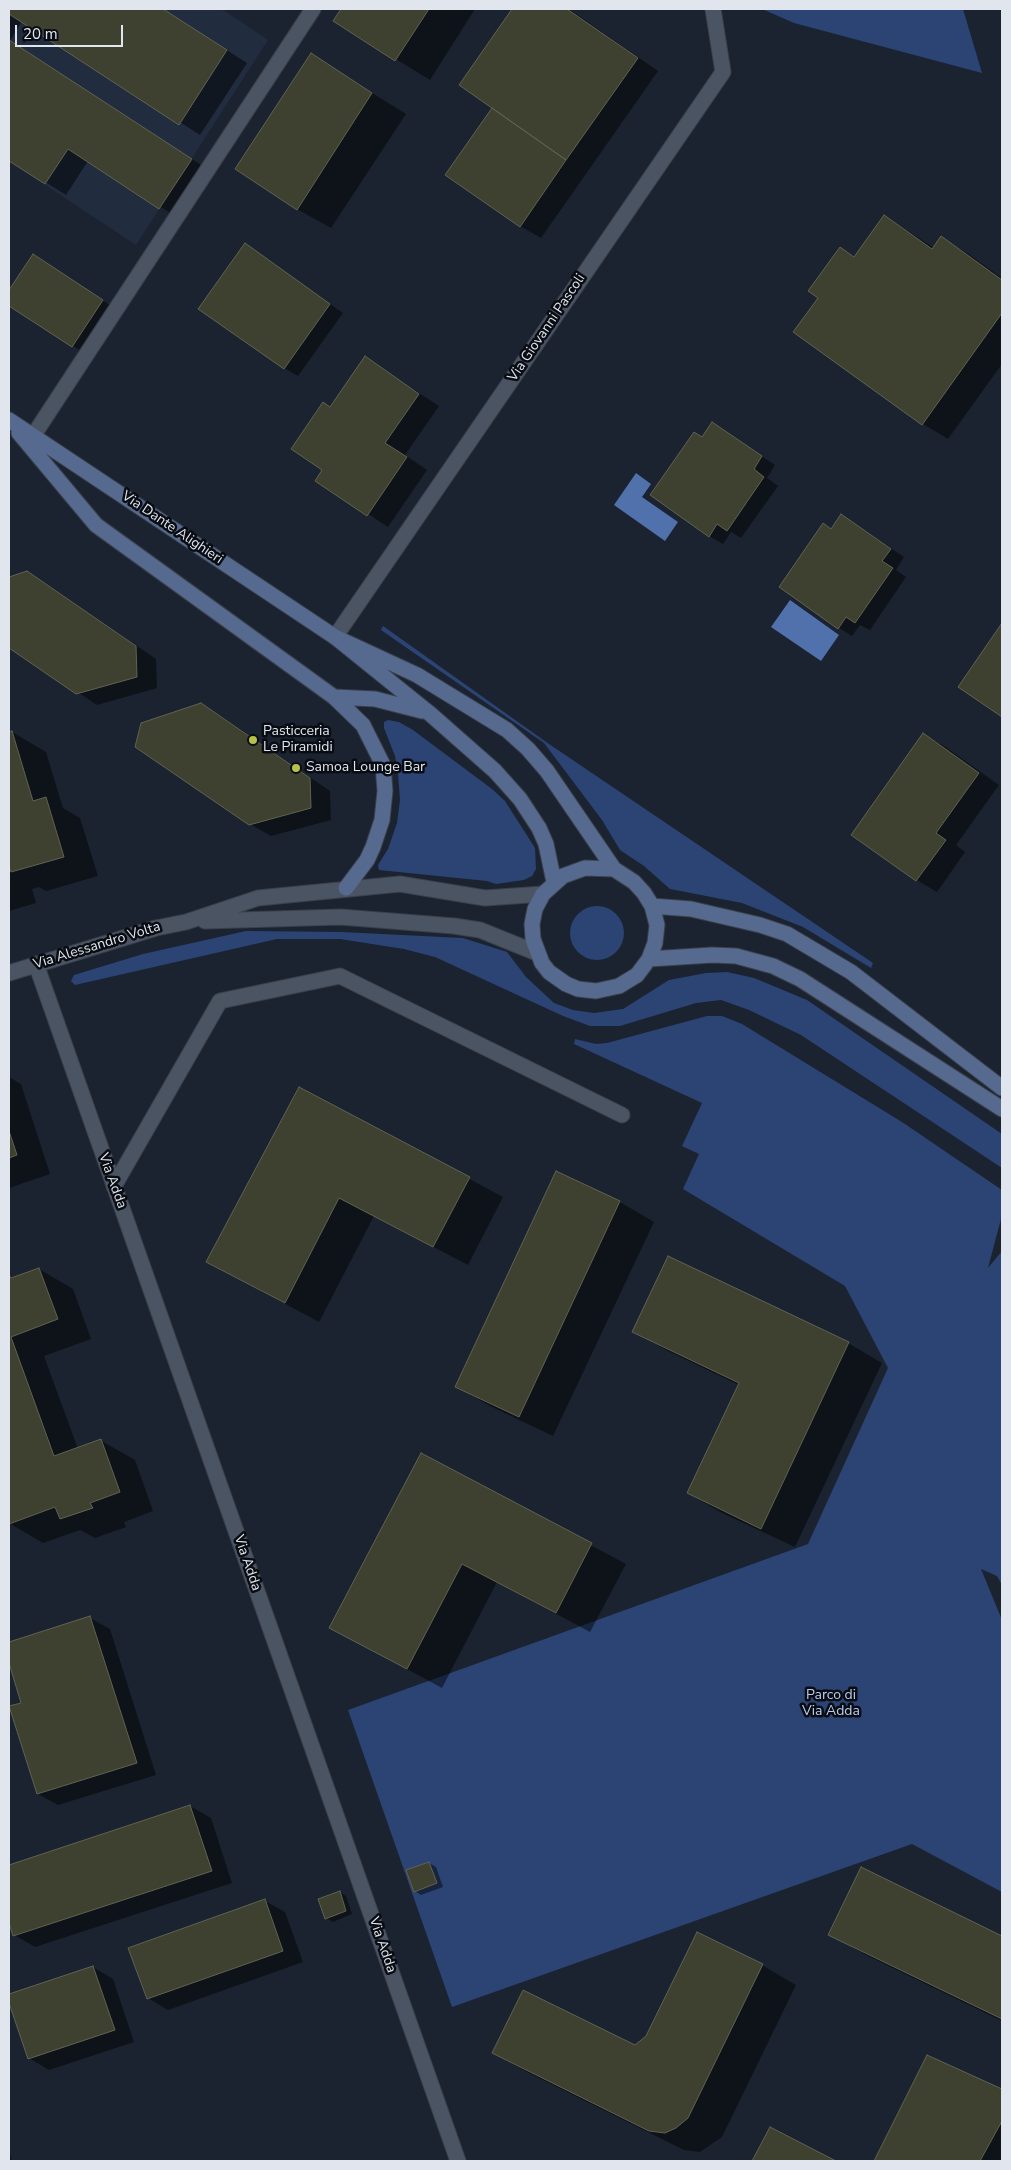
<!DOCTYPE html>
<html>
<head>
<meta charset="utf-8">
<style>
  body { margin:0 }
  #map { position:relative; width:1011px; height:2170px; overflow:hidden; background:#1b2330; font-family:"Nunito Sans",sans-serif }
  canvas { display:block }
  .frame { position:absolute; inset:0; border:10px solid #e0e5ee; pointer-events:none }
  .scale { position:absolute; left:15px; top:25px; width:108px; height:22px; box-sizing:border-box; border:2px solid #e0e5ee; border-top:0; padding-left:6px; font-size:15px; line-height:18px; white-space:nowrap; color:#e0e5ee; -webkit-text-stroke:4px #090c12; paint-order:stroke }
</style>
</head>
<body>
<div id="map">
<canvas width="1011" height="2170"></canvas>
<div class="frame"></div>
<div class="scale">20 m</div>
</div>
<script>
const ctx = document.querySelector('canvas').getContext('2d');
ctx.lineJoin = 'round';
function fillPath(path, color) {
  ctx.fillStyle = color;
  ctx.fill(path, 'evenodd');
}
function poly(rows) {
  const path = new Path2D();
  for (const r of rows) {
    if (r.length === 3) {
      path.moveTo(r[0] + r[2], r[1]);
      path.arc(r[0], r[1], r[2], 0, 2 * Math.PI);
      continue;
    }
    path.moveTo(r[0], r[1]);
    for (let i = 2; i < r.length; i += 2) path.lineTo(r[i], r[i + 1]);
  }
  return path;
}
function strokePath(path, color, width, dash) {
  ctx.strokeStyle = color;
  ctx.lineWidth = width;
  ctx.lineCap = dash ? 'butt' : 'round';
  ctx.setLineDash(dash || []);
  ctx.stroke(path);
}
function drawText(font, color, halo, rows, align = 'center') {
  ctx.font = font + ' "Nunito Sans",sans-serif';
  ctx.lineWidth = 5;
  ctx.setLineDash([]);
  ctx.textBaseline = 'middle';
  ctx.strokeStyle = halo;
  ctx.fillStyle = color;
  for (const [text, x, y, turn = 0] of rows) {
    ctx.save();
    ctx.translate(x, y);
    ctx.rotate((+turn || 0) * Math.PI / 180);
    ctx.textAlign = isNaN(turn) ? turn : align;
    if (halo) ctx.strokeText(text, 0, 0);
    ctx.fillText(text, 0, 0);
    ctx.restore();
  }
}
fillPath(poly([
  [9,9,222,9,268,40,136,245,9,161]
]), '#212c3f');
fillPath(poly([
  [762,9,963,9,982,73,794,23],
  [383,626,549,744,873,963,871,968,803,927,742,903,670,889,644,866,620,850,602,820,544,743,381,630],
  [388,720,399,722,413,730,492,789,505,801,535,848,536,869,532,876,524,880,496,884,487,881,379,870,378,865,388,849,397,823,400,800,398,773,395,756,384,728,384,722],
  [597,933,27],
  [246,931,341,932,463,938,507,952,526,977,554,1003,573,1010,594,1013,623,1009,669,980,706,973,727,972,754,978,807,1000,1002,1134,1002,1168,801,1035,749,1010,721,1000,696,1003,620,1026,590,1026,563,1016,435,957,404,949,340,939,277,939,75,985,71,981,74,975,143,954],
  [707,1016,722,1016,742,1024,902,1122,1002,1190,1002,1215,988,1268,1002,1251,1002,1585,997,1576,981,1569,1002,1620,1002,1892,912,1844,452,2007,348,1710,808,1544,888,1368,845,1286,683,1189,699,1154,682,1146,702,1103,574,1044,575,1039,596,1044,607,1043]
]), '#2b4474');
fillPath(poly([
  [636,473,651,484,642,497,678,522,665,541,614,505],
  [790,600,839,635,821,661,771,627]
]), '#5071ac');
fillPath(poly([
  [9,9,163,9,247,63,200,135,22,21,10,41,212,172,180,219,88,161,66,195,9,159],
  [342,9,475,9,430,80,334,21],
  [514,9,569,9,658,71,541,238,520,226,494,107,461,84],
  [311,55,406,114,331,228,297,209],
  [885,216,934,248,941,238,967,253,1002,278,1002,364,948,439,923,424,840,249,856,257],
  [245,245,343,313,298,376,284,368],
  [33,255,116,309,86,354,9,305,9,292],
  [365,358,439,406,405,455,427,470,388,527,317,480,324,470],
  [713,424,775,465,767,478,778,486,741,538,731,532,723,544,709,536,703,438],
  [842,515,904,557,896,570,906,577,870,630,860,625,852,636,839,628,832,530],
  [27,573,48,585,156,659,157,688,97,705,9,646,9,579],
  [1002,625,1002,716,959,687],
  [201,704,221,716,330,791,331,820,271,836,250,824],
  [12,732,46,752,63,808,80,818,98,876,46,891,39,887,32,889,36,903,9,911,9,733],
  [924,735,944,746,999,785,956,845,965,852,937,892,917,880,853,835],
  [9,1077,21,1084,50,1174,9,1188],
  [299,1088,503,1197,468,1265,374,1216,319,1322,208,1262],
  [557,1172,620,1202,654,1222,553,1436,490,1406,456,1386],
  [39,1269,73,1289,91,1339,44,1356,78,1449,100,1440,135,1460,153,1511,124,1522,126,1527,95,1538,80,1530,43,1543,9,1523,9,1275,15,1278],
  [634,1332,848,1343,882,1363,795,1547,722,1513,688,1493,739,1385,668,1351],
  [421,1455,626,1564,590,1632,497,1582,442,1688,331,1628],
  [90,1618,110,1629,156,1775,58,1805,38,1794,23,1704,9,1659,9,1643],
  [190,1806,211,1818,232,1883,35,1947,14,1935,9,1918,9,1866],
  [429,1863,436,1867,443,1887,421,1895,415,1891],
  [862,1869,1002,1937,1002,2021,864,1954,830,1934],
  [340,1892,346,1896,352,1914,333,1922,326,1918],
  [265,1901,285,1912,303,1962,168,2010,148,1998],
  [762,1965,796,1985,722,2137,700,2152,684,2150,527,2072,493,2053,635,2046],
  [93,1967,113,1979,134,2042,49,2070,29,2058,9,1995],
  [927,2057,1002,2090,1002,2161,875,2161],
  [770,2129,834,2161,754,2161],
  [9,2151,12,2161,9,2161]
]), '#0007');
const building = poly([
  [9,9,163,9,227,50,179,125,9,14,9,9],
  [341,9,429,9,395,61,333,21,341,9],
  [512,9,567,9,638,58,566,160,459,85,512,9],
  [9,40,192,159,159,209,68,149,45,184,9,161,9,40],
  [311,53,372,93,297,210,235,169,311,53],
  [492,108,566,160,520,227,445,175,492,108],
  [884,215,932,249,941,236,1002,280,1002,313,922,425,793,332,818,298,808,291,840,247,854,257,884,215],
  [245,243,330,304,284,369,198,309,245,243],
  [33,254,103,300,72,347,9,306,9,290,33,254],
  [365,356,419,394,385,443,407,457,367,516,315,481,322,470,291,449,323,402,330,407,365,356],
  [712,422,762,456,754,469,764,477,727,531,717,524,709,537,650,495,694,432,702,437,712,422],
  [841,514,891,549,882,561,893,568,855,623,846,617,838,629,779,587,823,523,831,529,841,514],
  [27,571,136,646,137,677,76,694,9,648,9,577,27,571],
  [1002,623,1002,717,958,687,1002,623],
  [201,703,310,778,311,808,249,825,135,747,141,723,201,703],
  [12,731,33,801,46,797,64,857,11,872,9,867,9,732,12,731],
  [923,733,979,773,936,833,946,840,916,881,851,835,923,733],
  [299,1087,470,1177,433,1247,339,1198,285,1303,206,1262,299,1087],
  [9,1131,17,1155,9,1158,9,1131],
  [556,1171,620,1201,519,1417,455,1387,556,1171],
  [668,1256,849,1342,761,1529,687,1493,739,1383,632,1332,668,1256],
  [39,1268,58,1319,11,1337,54,1456,101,1439,120,1492,90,1503,93,1508,60,1519,55,1507,9,1524,9,1274,11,1278,39,1268],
  [421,1453,592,1543,556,1613,462,1564,407,1669,329,1628,421,1453],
  [90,1616,137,1763,37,1794,9,1706,21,1703,9,1663,9,1642,90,1616],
  [190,1805,212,1871,13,1936,9,1923,9,1865,190,1805],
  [429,1862,437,1883,414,1892,406,1870,429,1862],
  [861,1867,1002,1936,1002,2019,828,1935,861,1867],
  [340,1891,346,1911,325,1919,318,1899,340,1891],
  [265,1899,283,1951,147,1999,128,1948,265,1899],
  [697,1932,763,1964,688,2118,676,2128,665,2133,649,2131,492,2053,523,1990,635,2045,646,2036,697,1932],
  [93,1966,115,2030,28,2059,9,2003,9,1994,93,1966],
  [927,2055,1002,2089,1002,2121,980,2161,874,2161,927,2055],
  [770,2127,836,2161,752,2161,770,2127]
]);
fillPath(building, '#3e4130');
strokePath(building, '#606351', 1);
const service = poly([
  [114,1186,220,1001,340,976,622,1115]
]);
const minor = poly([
  [33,436,313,9],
  [335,637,723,72,713,9],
  [36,964,458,2161]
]);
const tertiary = poly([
  [205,921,341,917,454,926,480,930,537,953],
  [9,973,156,928,186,922,258,898,400,884,485,898,543,894]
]);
const secondary = poly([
  [9,420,335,637,428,712,495,771,520,799,539,828,546,844,554,882],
  [19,433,96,525,334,697,363,725,383,765,385,791,382,820,373,847,367,860,346,888],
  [335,637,417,675,507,730,528,749,547,771,614,869,634,882,644,893,652,906,657,925,655,943,649,959,637,975,619,986,596,991,578,989,566,984,549,972,542,963,533,939,532,924,535,909,543,894,563,876,585,868,614,869],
  [334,697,375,699,422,711],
  [652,906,691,909,760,925,787,934,851,972,1002,1088],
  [649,959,712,955,736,956,773,966,800,979,1002,1109]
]);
strokePath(service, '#3a404b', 17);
strokePath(minor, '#3a404b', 17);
strokePath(tertiary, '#3a404b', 17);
strokePath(secondary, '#3a404b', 17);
strokePath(service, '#4b5463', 15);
strokePath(minor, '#4b5463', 15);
strokePath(tertiary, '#4b5463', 15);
strokePath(secondary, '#566a90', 15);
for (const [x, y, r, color] of [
  [253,740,5,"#b4c24a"],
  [296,768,5,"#b4c24a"]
]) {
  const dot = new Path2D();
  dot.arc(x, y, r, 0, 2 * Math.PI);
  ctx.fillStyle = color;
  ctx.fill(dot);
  strokePath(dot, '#090c12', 2);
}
drawText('14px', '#e0e5ee', '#090c12', [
  ["Via Giovanni Pascoli",547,328,-56],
  ["Via Dante Alighieri",172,528,34],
  ["Via Alessandro Volta",97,946,-17],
  ["Via Adda",112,1181,70],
  ["Via Adda",247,1563,71],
  ["Via Adda",382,1945,71]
]);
drawText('14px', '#e0e5ee', '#090c12', [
  ["Pasticceria",263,732],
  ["Le Piramidi",263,748],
  ["Samoa Lounge Bar",306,768]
], 'left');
drawText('14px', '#bacdf0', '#090c12', [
  ["Parco di",831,1696],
  ["Via Adda",831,1712]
]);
</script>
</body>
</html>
